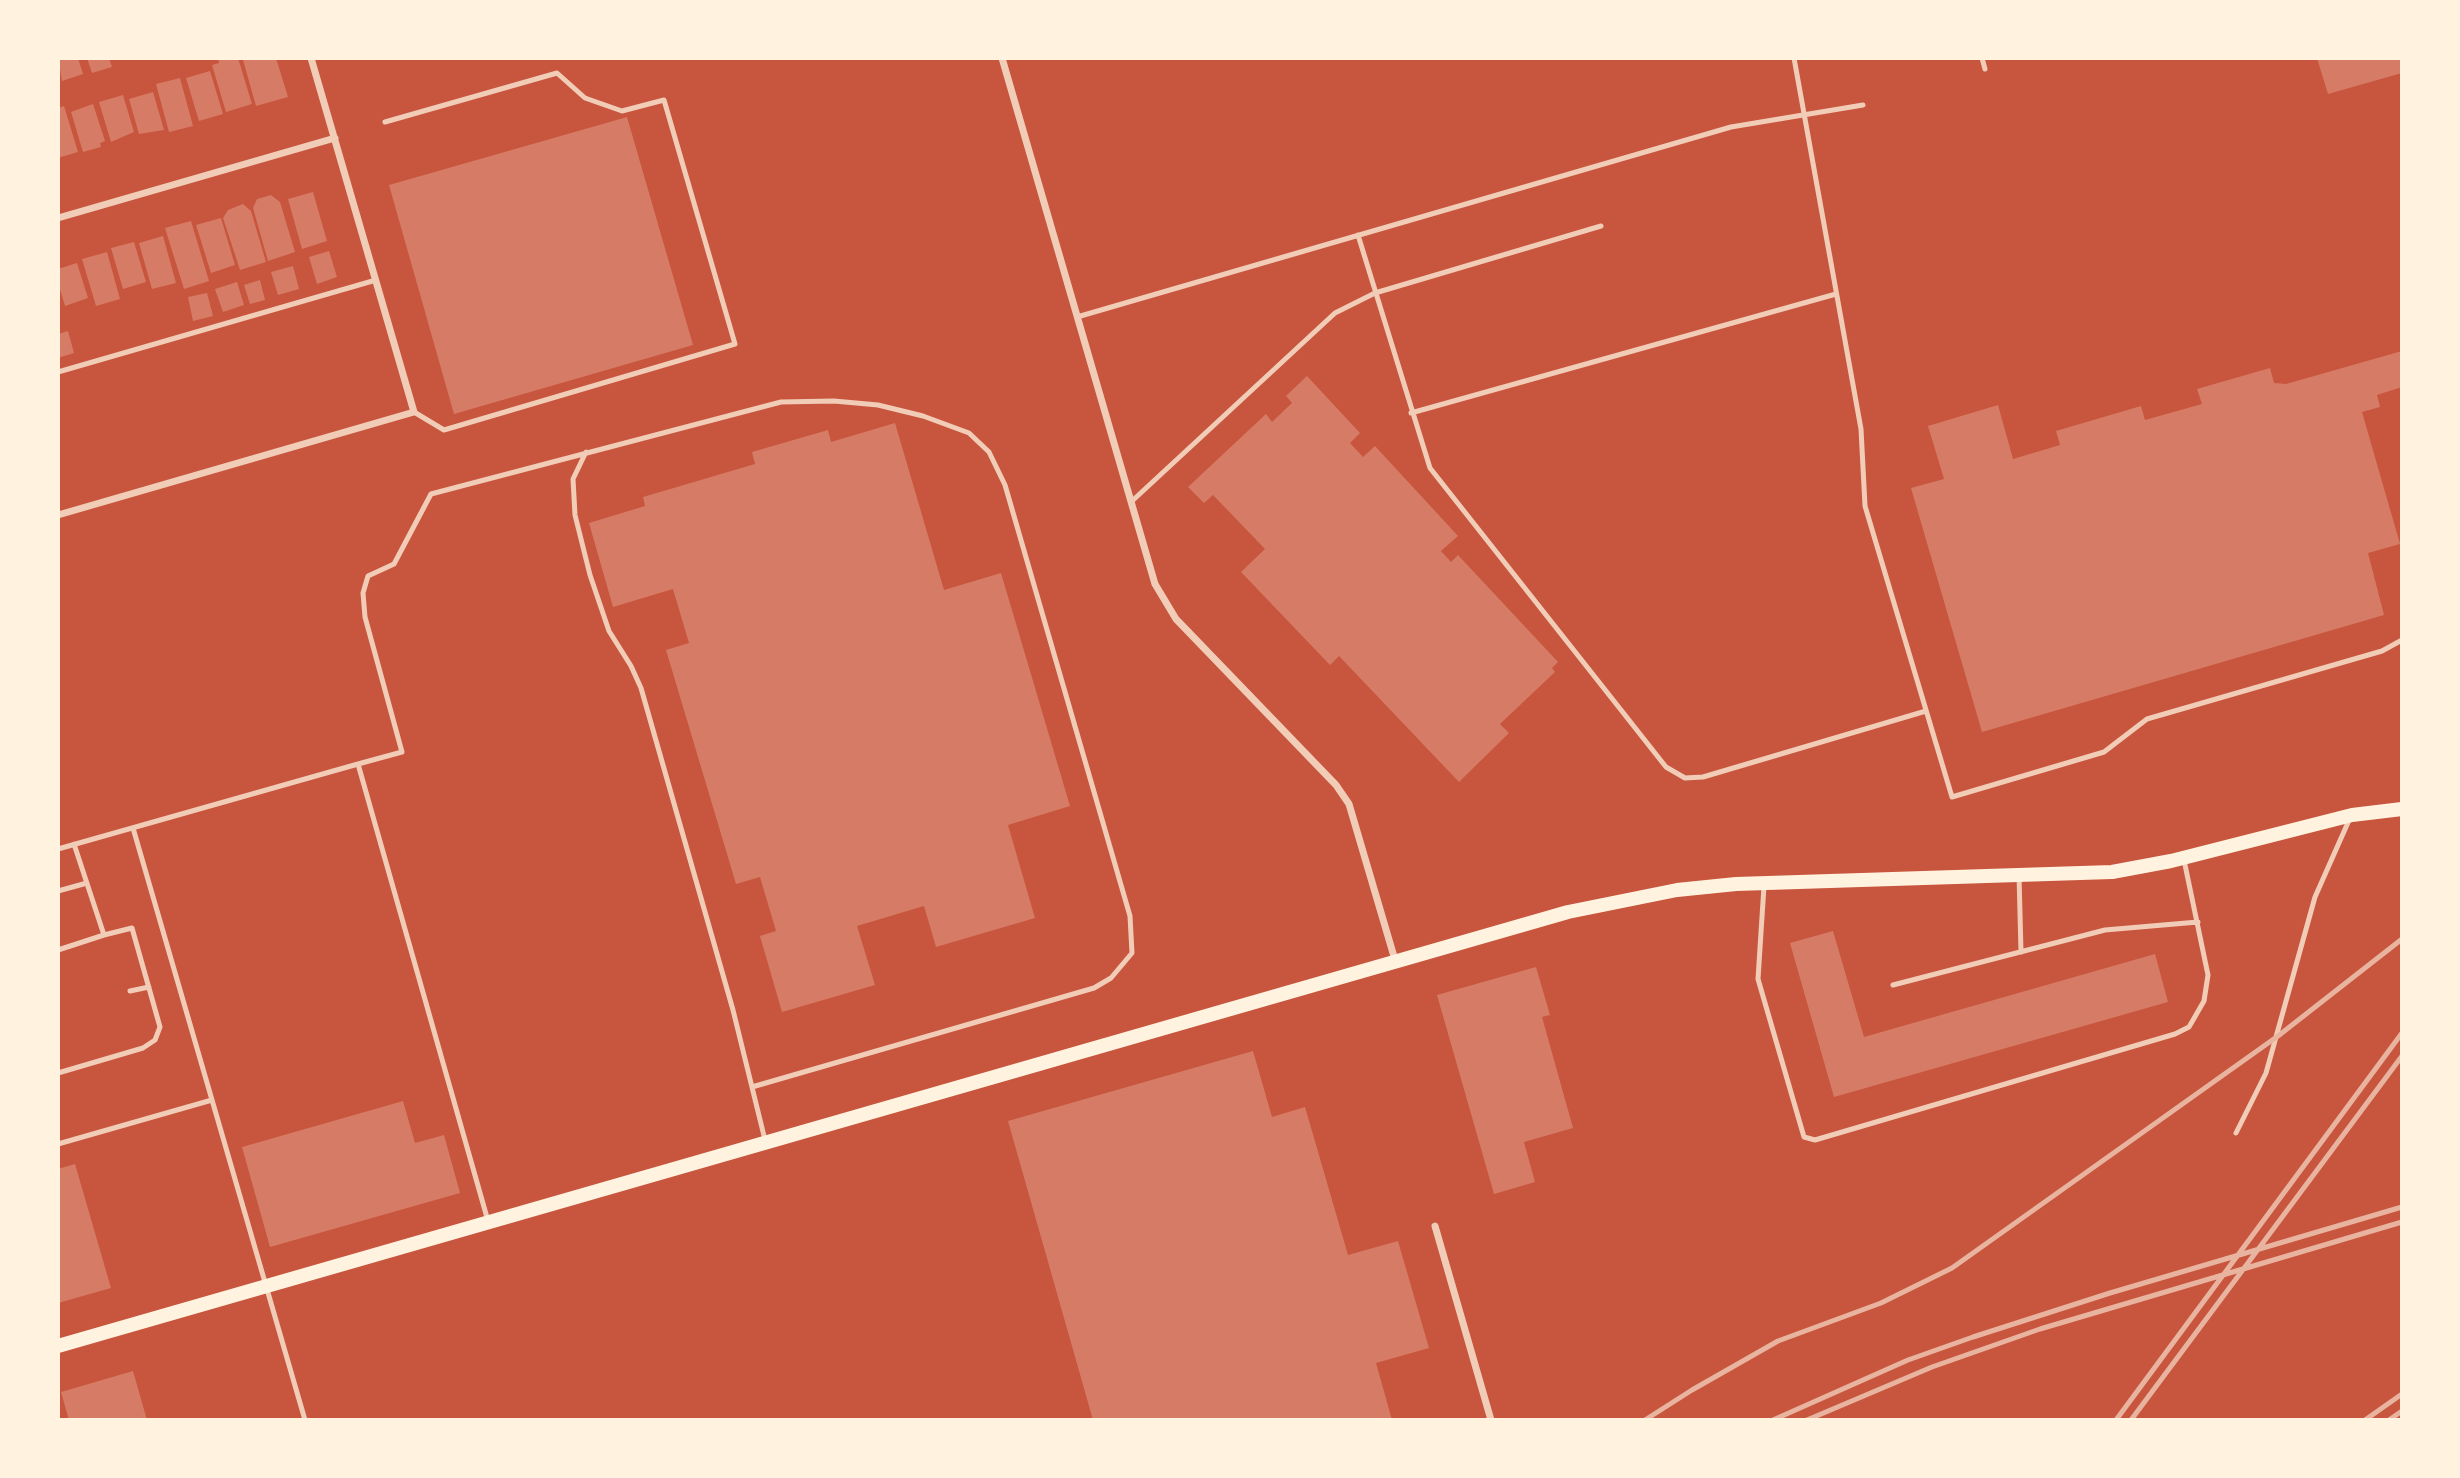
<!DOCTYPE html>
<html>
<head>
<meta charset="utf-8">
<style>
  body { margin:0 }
  #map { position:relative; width:2460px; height:1478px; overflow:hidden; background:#c8553d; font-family:"IBM Plex Sans",sans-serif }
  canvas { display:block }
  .frame { position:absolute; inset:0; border:60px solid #fff3e0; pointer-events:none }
</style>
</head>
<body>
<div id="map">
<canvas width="2460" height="1478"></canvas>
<div class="frame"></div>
</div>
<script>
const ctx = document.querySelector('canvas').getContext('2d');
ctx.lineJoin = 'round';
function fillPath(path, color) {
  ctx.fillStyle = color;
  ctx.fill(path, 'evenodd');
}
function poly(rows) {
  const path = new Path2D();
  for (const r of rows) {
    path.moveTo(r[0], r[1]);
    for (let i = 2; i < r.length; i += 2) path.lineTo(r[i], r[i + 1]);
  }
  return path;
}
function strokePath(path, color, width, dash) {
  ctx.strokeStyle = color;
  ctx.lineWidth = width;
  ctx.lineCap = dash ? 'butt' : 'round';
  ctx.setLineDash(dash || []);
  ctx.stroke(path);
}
fillPath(poly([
  [58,58,78,58,83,74,62,81],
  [87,58,109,58,112,67,92,73],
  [218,58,238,58,252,104,226,112,212,65,219,63],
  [252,58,276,58,288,97,256,106,243,60],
  [2317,58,2402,58,2402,73,2328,94],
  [210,71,223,114,199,121,186,78],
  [180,78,193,126,169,132,156,84],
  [153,92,164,130,139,134,129,99],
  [123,95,134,132,111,142,99,102],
  [93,104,105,141,100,143,101,147,83,152,71,112],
  [64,106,78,152,58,158,58,108],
  [627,117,693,345,454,414,389,185],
  [313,192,327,241,302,249,288,199],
  [271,195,280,202,295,252,268,261,253,208,257,199],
  [243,204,251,211,266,262,240,270,223,218,228,210],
  [221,218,235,265,211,273,196,225],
  [191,221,209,281,184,289,165,228],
  [163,236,176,283,152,289,139,243],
  [134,242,146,282,123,289,111,248],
  [329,251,337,277,317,284,309,257],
  [107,252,120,299,96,306,82,259],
  [77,263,88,298,65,306,58,283,58,269],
  [293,266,299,289,278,295,271,272],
  [260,280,265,300,250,304,244,285],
  [237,282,244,305,223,312,215,289],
  [207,293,213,316,193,321,188,297],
  [68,331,74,353,58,358,58,334],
  [2402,351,2402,387,2377,395,2380,407,2362,412,2400,544,2368,553,2384,615,1982,732,1911,488,1944,479,1928,426,1998,405,2013,459,2060,445,2056,431,2141,406,2145,420,2202,404,2197,389,2270,368,2274,383,2286,384],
  [1307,376,1360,433,1350,443,1363,457,1375,446,1458,536,1441,551,1451,562,1458,555,1558,662,1552,668,1555,672,1500,724,1509,733,1459,782,1339,656,1330,665,1241,572,1265,549,1213,495,1204,503,1188,487,1266,414,1272,422,1292,403,1286,396],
  [895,423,944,590,1001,573,1070,806,1008,825,1035,918,936,947,924,906,857,926,875,985,782,1012,760,936,776,931,760,877,736,884,666,650,689,643,673,589,613,607,589,523,645,506,643,497,755,464,752,452,828,430,831,442],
  [1833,931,1864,1037,2155,954,2168,1002,1834,1097,1790,943],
  [1536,967,1550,1015,1542,1017,1573,1128,1524,1142,1535,1182,1494,1194,1437,995],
  [1253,1051,1272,1117,1305,1107,1348,1255,1398,1241,1429,1348,1376,1363,1392,1420,1093,1420,1008,1121],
  [403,1101,415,1143,444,1135,460,1193,270,1247,242,1147],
  [75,1164,111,1288,58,1303,58,1169],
  [133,1371,147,1420,69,1420,61,1392]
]), '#d67c66');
strokePath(poly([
  [1794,58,1861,429,1865,506,1952,797,2104,752,2147,719,2382,651,2402,640],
  [1982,58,1985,69],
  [385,122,557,73,585,98,622,111,664,100,735,344,444,430,414,412],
  [1358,235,1430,468,1666,767,1685,778,1703,777,1926,711],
  [1077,317,1731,127,1863,105],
  [58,372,376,280],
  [1411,413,1836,294],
  [586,452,573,479,575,515,590,575,609,631,631,666,641,688,733,1010,765,1140],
  [1131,502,1335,313,1375,293,1601,226],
  [133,828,305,1420],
  [58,849,358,764],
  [2019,875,2021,952],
  [1764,886,1758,979,1804,1137,1815,1140,2175,1034,2189,1027,2204,1001,2208,975,2184,860],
  [58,891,87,883],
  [58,950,104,935],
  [1893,985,2105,930,2198,922],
  [130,991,149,987],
  [58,1073,143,1048,155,1040,160,1027,132,928,104,935,74,844],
  [2236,1133,2266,1073,2315,897,2350,818],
  [58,1144,212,1100],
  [488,1221,358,764,402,752,365,617,363,593,368,576,394,564,431,494,781,402,834,401,878,405,923,416,969,433,989,452,1005,485,1130,916,1132,953,1111,978,1094,988,752,1087]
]), '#f1ccb7', 5);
strokePath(poly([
  [1002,58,1155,584,1176,619,1336,785,1349,804,1395,960],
  [58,218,335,138],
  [58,515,414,412,311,58],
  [1435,1226,1491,1420]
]), '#f1ccb7', 7);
strokePath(poly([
  [58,1346,1568,912,1677,890,1736,884,2112,872,2171,861,2352,815,2402,809]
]), '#fff3e0', 14);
strokePath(poly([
  [1645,1420,1692,1390,1778,1341,1881,1303,1952,1268,2278,1036,2402,939],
  [1773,1420,1908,1360,1973,1337,2110,1293,2402,1207],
  [1807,1420,1932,1367,2040,1329,2402,1222],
  [2116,1420,2402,1033],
  [2131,1420,2402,1056],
  [2365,1420,2402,1394],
  [2389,1420,2402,1411]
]), '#e9b49f', 5);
</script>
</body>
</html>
